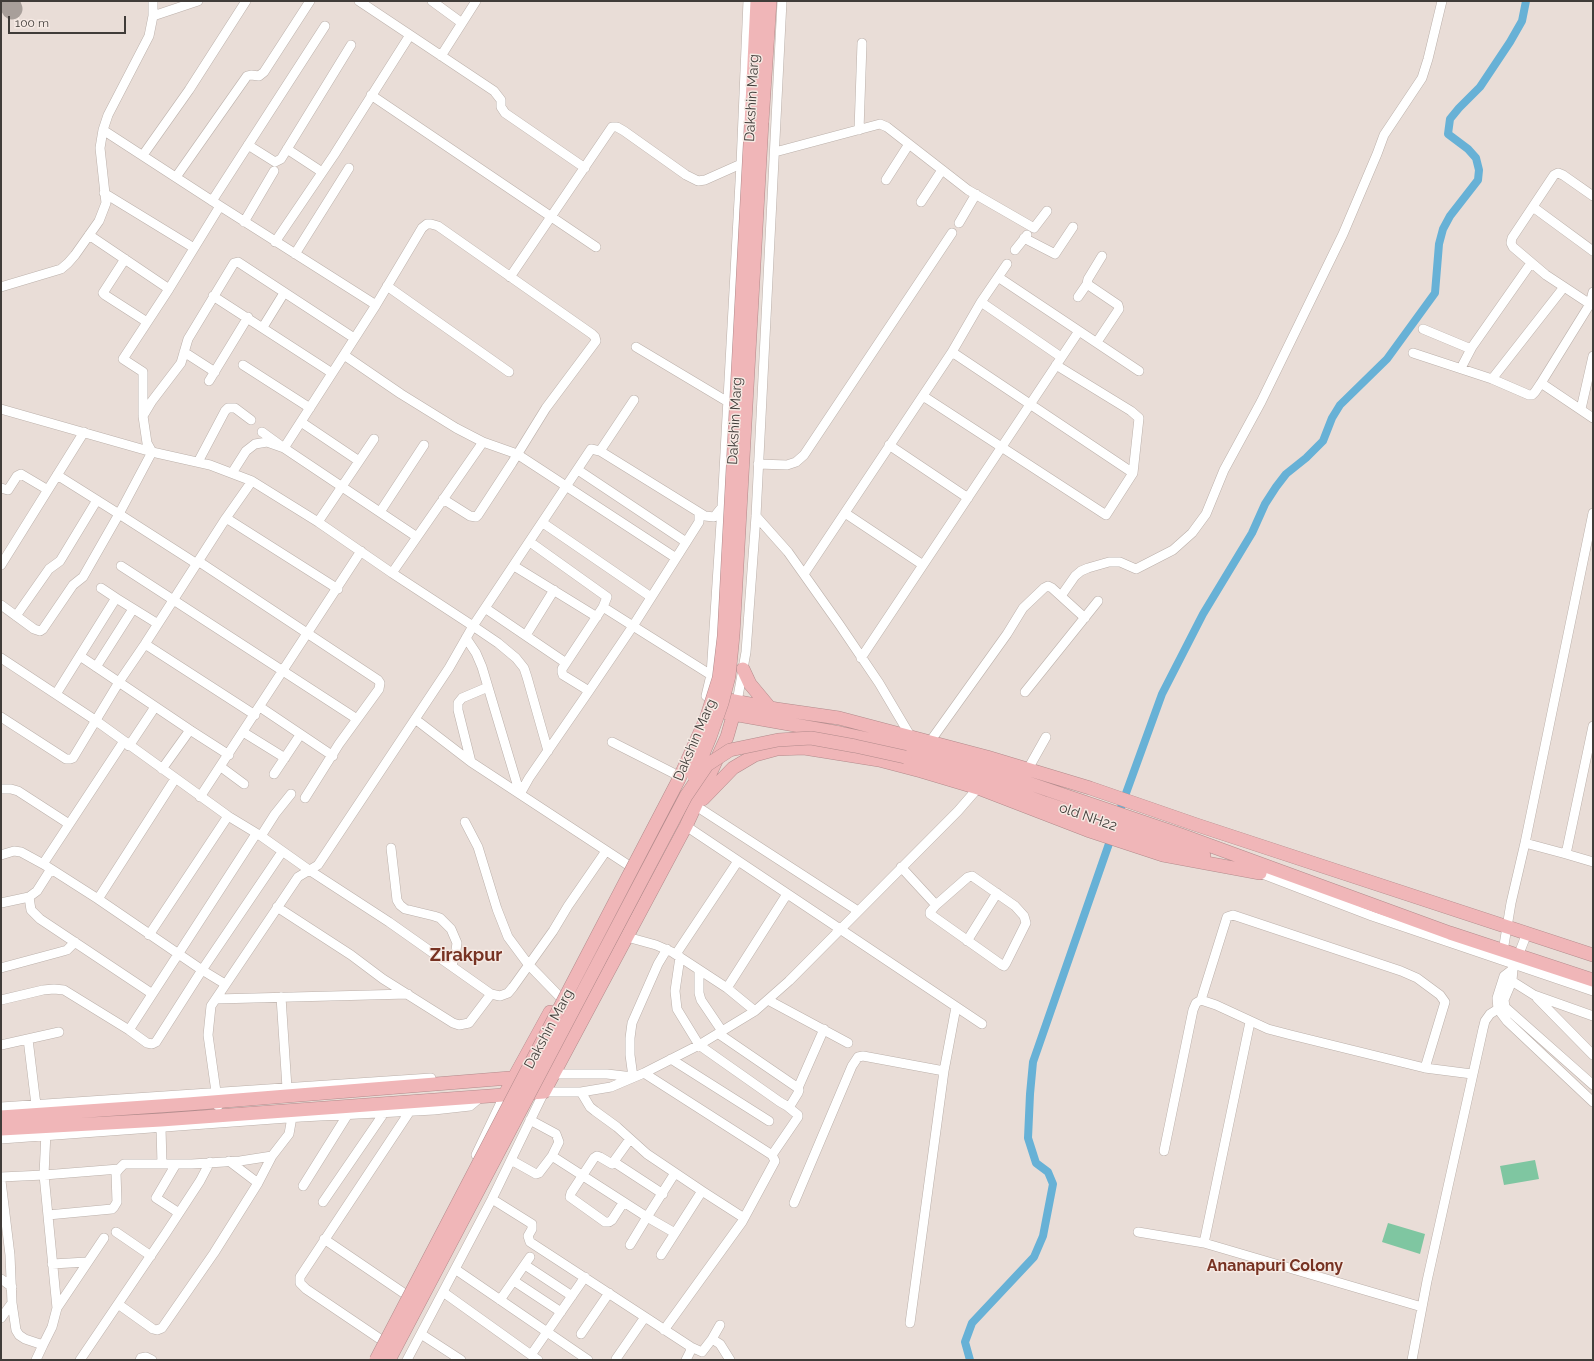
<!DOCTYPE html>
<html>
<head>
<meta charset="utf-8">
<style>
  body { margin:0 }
  #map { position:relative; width:1594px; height:1361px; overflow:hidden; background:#e9ddd7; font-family:Raleway,sans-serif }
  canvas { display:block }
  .frame { position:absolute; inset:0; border:2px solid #403c39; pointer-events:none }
  .scale { position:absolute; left:8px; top:16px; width:118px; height:18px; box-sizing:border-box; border:2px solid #403c39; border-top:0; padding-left:5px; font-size:12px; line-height:14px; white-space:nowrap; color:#403c39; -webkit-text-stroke:3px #f6eae4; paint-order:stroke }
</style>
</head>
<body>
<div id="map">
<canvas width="1594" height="1361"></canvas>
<div class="frame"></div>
<div class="scale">100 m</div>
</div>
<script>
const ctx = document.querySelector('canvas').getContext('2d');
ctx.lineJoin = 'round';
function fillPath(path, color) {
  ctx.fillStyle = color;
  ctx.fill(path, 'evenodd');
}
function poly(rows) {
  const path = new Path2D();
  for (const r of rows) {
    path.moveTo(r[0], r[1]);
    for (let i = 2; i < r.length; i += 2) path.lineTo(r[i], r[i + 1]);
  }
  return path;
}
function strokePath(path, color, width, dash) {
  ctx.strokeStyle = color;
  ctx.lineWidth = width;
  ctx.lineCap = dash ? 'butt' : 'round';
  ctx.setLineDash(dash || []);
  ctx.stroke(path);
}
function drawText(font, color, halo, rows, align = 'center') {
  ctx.font = font + ' Raleway,sans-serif';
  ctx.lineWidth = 3;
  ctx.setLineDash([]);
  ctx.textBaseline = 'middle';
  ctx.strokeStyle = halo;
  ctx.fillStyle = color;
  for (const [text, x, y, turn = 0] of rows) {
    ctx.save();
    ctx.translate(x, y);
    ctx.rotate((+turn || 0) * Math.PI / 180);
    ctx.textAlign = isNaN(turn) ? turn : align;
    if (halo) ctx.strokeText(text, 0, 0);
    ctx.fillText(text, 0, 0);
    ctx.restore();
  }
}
fillPath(poly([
  [1535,1160,1539,1179,1504,1185,1500,1166],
  [1388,1223,1425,1234,1420,1254,1382,1242]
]), '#7fc6a1');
strokePath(poly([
  [1117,818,1162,694,1203,614,1252,533,1265,504,1276,487,1286,474,1306,458,1323,441,1332,418,1340,405,1387,359,1435,293,1439,244,1443,229,1450,216,1478,180,1479,170,1476,158,1468,149,1448,134,1450,119,1459,108,1480,87,1510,42,1522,21,1526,1],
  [970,1360,965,1342,972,1323,1034,1257,1043,1236,1053,1184,1048,1172,1036,1163,1028,1138,1030,1094,1033,1062,1112,835]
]), '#67b1d6', 8);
strokePath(poly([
  [9,1,12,9]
]), '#a89f9a', 21);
const minor = poly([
  [359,1,410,35],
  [432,1,462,23],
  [153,16,198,1],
  [441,56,476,1],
  [371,95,596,247],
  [103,130,220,206,376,305],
  [859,130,862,43],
  [248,145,275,162,281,159,351,45],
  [287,149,322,172],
  [775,152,880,124,887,127,968,190,1034,228,1047,211],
  [143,155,189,90,246,1],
  [176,177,247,76,251,75,259,76,264,72,310,1],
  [886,180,909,144],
  [104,193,194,248],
  [1593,196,1563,175,1558,173,1554,175,1512,238,1511,243,1513,247,1546,275,1590,304,1541,383,1593,418],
  [212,201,325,26],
  [921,202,942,170],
  [1533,207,1593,251],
  [244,222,274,171],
  [959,223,976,194],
  [89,235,169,289,220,206],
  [1024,238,1055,254,1073,227],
  [275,242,334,155,410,35,494,91,501,100,501,107,505,113,585,168],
  [1015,250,1027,235],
  [295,254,349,168],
  [125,259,103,293,105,295,147,322],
  [510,277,612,127,617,127,624,131,686,175,698,181,705,180,741,164],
  [998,277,1139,371],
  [387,286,509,372],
  [1,287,61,269,68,263,75,255,99,221,106,203,100,148,103,130,108,115,149,36,153,16,153,1],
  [1593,292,1590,304,1593,305],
  [213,296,332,373],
  [1078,297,1087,284],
  [981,302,1061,357],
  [263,327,284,293],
  [1423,329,1471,349],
  [1097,342,1119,309,1118,305,1087,284,1088,279,1102,256],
  [636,347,728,402],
  [184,352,215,372],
  [952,352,1133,473],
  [1413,353,1492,379,1564,287],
  [344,355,401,394,456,428,483,442,517,454,676,558],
  [243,365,310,408],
  [1461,368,1472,347,1531,263],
  [1492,379,1529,395,1532,395,1535,392,1541,383],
  [209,381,248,317],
  [923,396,1106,515,1133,473,1139,418,1131,411,1056,365],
  [1,409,152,452,210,465,252,481,318,522,392,573,473,626,498,643,516,658,524,668,527,677,548,751],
  [1581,409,1593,356],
  [143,415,143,372,123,359,169,289],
  [301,422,359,461],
  [262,432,284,448,376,305,422,228,427,224,431,224,438,226,592,334,595,337,596,341,546,408,512,463,478,515,476,517,470,516,443,499],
  [889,445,968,498],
  [600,451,634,400],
  [198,462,225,411,228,408,235,408,251,420],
  [758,464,787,465,796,462,804,455,952,233],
  [578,470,686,542],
  [232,473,246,451,255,444,267,442,284,448,417,537,392,573],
  [1,488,8,490,17,476,21,474,48,490],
  [380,512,424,445],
  [845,513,923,565],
  [756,516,788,552,839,624,879,683,911,737],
  [226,518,338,589],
  [318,522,374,439],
  [543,523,651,597],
  [417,537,483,442],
  [530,542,607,597,603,607,566,663],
  [198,561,378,680,380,683,379,689,339,744,305,798],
  [197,564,119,514,152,452,147,443,143,416,152,401,181,363,188,339,234,263,238,262,354,338],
  [1,565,84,432],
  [121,566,357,719],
  [514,566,597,617],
  [804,574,952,352,981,302,1007,264],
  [101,588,116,598],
  [1061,596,1075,576,1081,571,1088,568,1109,562,1120,562,1136,569,1173,550,1192,533,1206,514,1224,470,1261,402,1343,234,1377,154,1384,135,1422,78,1428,59,1442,1],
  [1,605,34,629,40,631,43,629,73,585,83,577,119,514,57,475],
  [603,607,633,626,699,522,699,514],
  [485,608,566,663,562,669,562,672,563,675,589,691],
  [16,616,49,569,60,561,97,500],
  [526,635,554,590],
  [466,638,476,653,482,667,520,794],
  [145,644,255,715],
  [80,656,190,730,229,755],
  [1,658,95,720,228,816,261,836,309,870,389,922,491,994,500,996,508,993,513,987,553,931,568,906,606,851],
  [861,658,1079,331],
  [96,667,133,609],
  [1025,692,1098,601],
  [56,694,116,598,158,624],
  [706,696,711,675,722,507,741,164,748,1],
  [737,702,746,652,756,516,782,1],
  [260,707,333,756],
  [1,717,66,759,70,759,73,758,119,682,145,644,226,518,252,481],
  [415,719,471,762,628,865],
  [243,732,285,758],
  [612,742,675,774],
  [929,743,1007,634,1023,608,1044,588,1048,586,1052,588,1085,618],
  [129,746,155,707],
  [471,762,458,710,458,703,462,698,488,687],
  [221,767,244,784],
  [162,769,190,730],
  [1028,769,1046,737],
  [274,774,300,735],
  [1,789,11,789,18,791,69,824],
  [520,794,529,778,589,691,633,626,711,675],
  [200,797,361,551],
  [696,806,858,911],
  [465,822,478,847,497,909,508,937,528,964,559,996],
  [686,826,982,1024],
  [261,836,275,814,291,794],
  [1525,843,1566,854,1593,726],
  [391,848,397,900,400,905,405,909,434,916,440,918,451,929,457,943,456,950,452,966],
  [1566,854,1593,862],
  [1,855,14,851,21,852,43,864],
  [901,867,936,905,930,912,930,914,1002,965,1004,966,1006,963,1026,923,1024,916,1015,906,972,876,968,877,936,905],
  [51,869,98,899,202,970,225,984],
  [1260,873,1372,916,1593,991],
  [29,897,31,910,40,919,151,993],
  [98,899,175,779],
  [1,903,29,897,37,891,51,869,43,864,124,741],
  [277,907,351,955,383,979,453,1023,459,1025,469,1023,491,994],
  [1527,933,1513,969,1512,981,1504,1000,1505,1007,1593,1085],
  [149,935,228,816],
  [627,937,656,945,672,952,727,988,755,1011],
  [967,941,997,893],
  [1503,951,1511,903,1525,843,1593,513],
  [676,954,738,861],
  [680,957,675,991,677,1009,699,1045,780,1102,787,1106,790,1106,798,1093,799,1090,798,1088,719,1034],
  [1,968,60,952,67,950,75,942],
  [1513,969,1504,976,1497,998,1498,1009,1507,1021,1593,1102],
  [699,970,699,993,701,1000,722,1031],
  [1507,978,1534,995,1593,1016],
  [727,988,787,894],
  [281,997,287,1088],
  [1537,998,1593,1055],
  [216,999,408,994],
  [1,1000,43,990,54,989,64,990,129,1030,147,1043,152,1044,156,1042,202,970,282,852],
  [768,1000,848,1043],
  [1201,1000,1227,917,1233,915,1401,971,1417,978,1440,995,1445,1002,1425,1068],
  [129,1030,256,834],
  [28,1039,36,1105],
  [1,1045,59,1032],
  [671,1059,769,1121],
  [644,1073,772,1155,775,1161,742,1222,664,1330],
  [553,1074,607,1074,633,1077],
  [633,1077,630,1055,630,1038,632,1023,658,964,667,949],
  [798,1088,824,1029],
  [581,1092,590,1107,595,1111,617,1127,647,1154,702,1191,661,1255],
  [218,1106,208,1035,211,1006,298,877,318,865,449,668,473,626,591,449,600,451,705,516,714,517,722,507],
  [1,1107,431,1078],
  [161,1128,162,1164],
  [1,1139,301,1117,434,1110,470,1106,482,1096],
  [1164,1151,1193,1010,1196,1003,1201,1000,1216,1005,1268,1029,1291,1035,1425,1068,1472,1074],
  [476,1155,505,1094],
  [772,1155,798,1117,798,1115,787,1106],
  [552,1156,647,1217,675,1173],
  [511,1160,536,1174,539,1173,552,1156,559,1142,556,1134,530,1120],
  [614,1162,663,1194],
  [176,1164,156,1198,179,1213],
  [1,1177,44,1175,119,1169],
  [1,1181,10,1255,12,1303,16,1330,19,1335,25,1339,43,1345,52,1327,57,1308,44,1175,46,1132],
  [258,1183,272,1156],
  [303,1186,348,1114],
  [702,1191,744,1218],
  [492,1199,532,1224,532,1229,528,1236,530,1242,645,1317,616,1359],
  [323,1202,384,1113],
  [623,1203,612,1220,609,1222,605,1222,570,1197,571,1193,594,1158,597,1156,600,1157,612,1164,630,1139],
  [794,1203,852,1066,858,1057,863,1056,944,1071],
  [48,1215,112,1209,114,1207,117,1202,116,1173,119,1169,124,1164,192,1164,240,1161,272,1156,289,1134,292,1117],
  [116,1232,151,1256],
  [1138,1232,1204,1243,1422,1307],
  [324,1239,408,1296],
  [1204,1243,1250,1022],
  [630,1245,647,1217,675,1233],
  [52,1264,87,1262],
  [525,1265,572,1296],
  [455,1269,588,1360],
  [1,1279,12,1287],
  [514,1281,561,1312],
  [443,1292,538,1360],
  [500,1300,530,1257],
  [118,1304,153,1329,157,1330,162,1328,214,1253,258,1183,229,1161],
  [57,1308,104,1238],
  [645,1317,691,1347,690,1352,686,1360],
  [1,1318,12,1303],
  [910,1323,944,1071,956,1007],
  [421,1334,461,1360],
  [581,1334,609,1293],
  [712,1339,720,1325],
  [383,1341,306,1289,300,1283,300,1277,410,1111],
  [691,1347,702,1352,712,1339,720,1344,730,1360],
  [531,1355,585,1277],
  [36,1360,43,1345],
  [80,1360,166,1233,200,1181,210,1162],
  [140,1360,141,1358,146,1357,152,1360],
  [407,1360,492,1199,544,1092,581,1092,611,1087,644,1073,699,1045,755,1011,789,981,958,811,978,788],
  [1412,1360,1427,1281,1483,1029,1485,1021,1490,1014,1498,1009]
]);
const highway = poly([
  [762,122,770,1],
  [751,124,757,1],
  [743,669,750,684,770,708],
  [713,697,776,709,839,718,987,757,1090,788,1197,825,1593,955],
  [727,713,840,733,920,750,1022,781,1181,835,1450,933,1593,980],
  [905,757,980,779,1045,803,1204,856],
  [703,799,733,768,755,755,777,749,804,748,879,760,921,771,978,788,1087,830,1163,855,1260,873],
  [505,1094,550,1012],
  [1,1117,188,1104,522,1077],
  [1,1129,161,1120,544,1092,686,826,727,737,737,702]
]);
strokePath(minor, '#bbb0aa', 10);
strokePath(highway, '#b28b8c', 14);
strokePath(minor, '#fff', 9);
strokePath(highway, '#f0b6b8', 13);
const highwayBridge = poly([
  [694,776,710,737,722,703,729,676,733,635,762,122],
  [376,1360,679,779,706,719,719,678,724,636,751,124],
  [389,1360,686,796,707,765,730,750,778,740,811,738,855,746,905,757]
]);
strokePath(highwayBridge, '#b28b8c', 14, []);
strokePath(highwayBridge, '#f0b6b8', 13);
drawText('14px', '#403c39', '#f6eae4', [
  ["Dakshin Marg",752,98,-87],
  ["Dakshin Marg",735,421,-87],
  ["Dakshin Marg",695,740,-67],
  ["old NH22",1088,817,19],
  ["Dakshin Marg",549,1029,-62]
]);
drawText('bold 16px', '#773222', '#f6eae4', [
  ["Ananapuri Colony",1275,1266]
]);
drawText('bold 18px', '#773222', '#f6eae4', [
  ["Zirakpur",466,956]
]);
</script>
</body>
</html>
